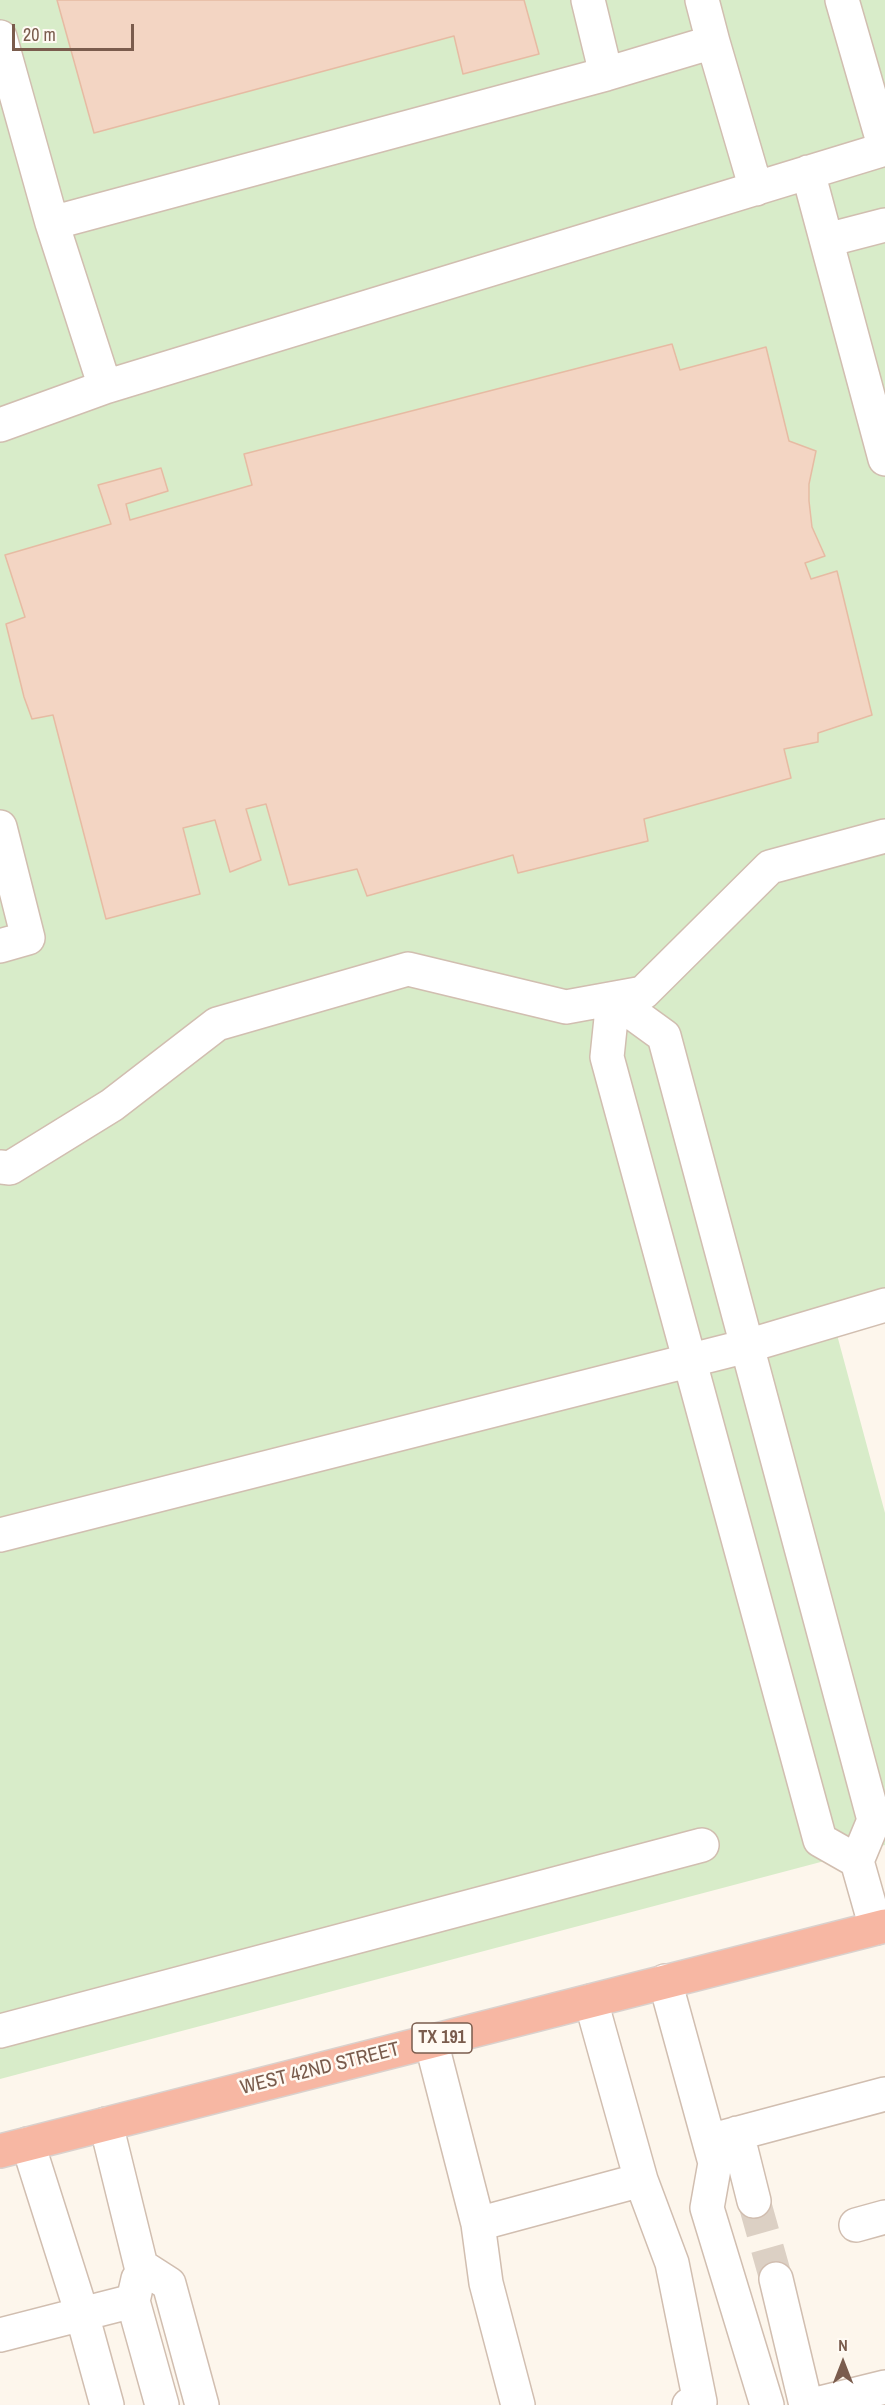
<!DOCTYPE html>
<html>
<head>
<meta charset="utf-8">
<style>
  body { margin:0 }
  #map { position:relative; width:885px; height:2405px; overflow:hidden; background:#fdf6ec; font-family:"Archivo Narrow",sans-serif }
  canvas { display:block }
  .north { position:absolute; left:813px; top:2333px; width:60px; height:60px; -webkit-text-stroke:4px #fffaf3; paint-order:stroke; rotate:0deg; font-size:16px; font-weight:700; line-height:24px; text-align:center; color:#7a5c4d }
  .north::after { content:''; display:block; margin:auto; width:21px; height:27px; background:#7a5c4d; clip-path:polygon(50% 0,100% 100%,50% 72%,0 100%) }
  .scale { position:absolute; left:12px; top:24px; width:122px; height:27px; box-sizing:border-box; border:3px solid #7a5c4d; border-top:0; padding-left:8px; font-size:18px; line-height:21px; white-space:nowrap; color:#7a5c4d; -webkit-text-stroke:4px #fffaf3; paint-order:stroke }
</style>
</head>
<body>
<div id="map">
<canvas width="885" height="2405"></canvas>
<div class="north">N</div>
<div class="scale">20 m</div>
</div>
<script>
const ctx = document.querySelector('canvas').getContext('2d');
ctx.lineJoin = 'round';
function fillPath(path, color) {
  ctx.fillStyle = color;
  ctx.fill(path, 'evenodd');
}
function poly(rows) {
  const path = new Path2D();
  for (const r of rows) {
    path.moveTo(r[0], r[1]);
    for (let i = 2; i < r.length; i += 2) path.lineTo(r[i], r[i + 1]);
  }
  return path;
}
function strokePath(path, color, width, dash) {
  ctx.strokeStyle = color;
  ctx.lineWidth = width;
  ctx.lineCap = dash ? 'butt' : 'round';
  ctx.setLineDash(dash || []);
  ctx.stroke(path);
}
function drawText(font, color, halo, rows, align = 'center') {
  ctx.font = font + ' "Archivo Narrow",sans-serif';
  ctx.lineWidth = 5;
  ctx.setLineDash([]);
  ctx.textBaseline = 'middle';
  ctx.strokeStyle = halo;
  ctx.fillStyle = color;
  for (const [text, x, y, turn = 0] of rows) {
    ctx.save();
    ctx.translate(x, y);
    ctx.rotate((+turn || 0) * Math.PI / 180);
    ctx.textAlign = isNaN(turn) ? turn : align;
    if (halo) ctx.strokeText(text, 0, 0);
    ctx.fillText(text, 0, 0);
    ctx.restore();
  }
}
fillPath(poly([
  [0,0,885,0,885,1289,829,1305,885,1513,885,1845,0,2079]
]), '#d8ecc9');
const building = poly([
  [57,0,524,0,539,54,463,74,454,36,94,133,57,0],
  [672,344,680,370,766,347,789,441,816,451,809,484,809,501,812,527,825,556,805,563,811,579,837,571,872,715,818,733,818,742,784,749,791,778,644,819,648,841,518,873,513,855,367,896,357,869,289,885,266,804,246,809,261,860,230,872,215,820,183,828,200,894,106,919,53,715,32,719,24,697,6,624,25,617,5,555,111,524,98,485,161,468,168,491,126,504,130,520,252,485,244,454,672,344]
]);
fillPath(building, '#f3d5c3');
strokePath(building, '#e6bba3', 1.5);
strokePath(poly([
  [754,2201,776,2279]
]), '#dcd0c4', 33, [33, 16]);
const minor = poly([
  [588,0,606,74,713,42,702,0],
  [842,0,885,149],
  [0,37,52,223],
  [713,42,756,189],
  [808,172,885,459],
  [827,240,885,225],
  [105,387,52,223,606,74],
  [0,425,105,387,885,149],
  [0,827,28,938,0,946],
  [0,1167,10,1168,112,1105,217,1024,408,969,566,1007,643,993,770,867,885,836],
  [0,1535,747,1346,885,1305],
  [857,1861,820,1840,607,1057,613,999,664,1036,874,1820,857,1861,876,1928],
  [665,1981,715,2163,707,2208,767,2405],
  [0,2031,702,1845],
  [431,2041,478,2224,641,2180,591,2001],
  [106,2124,141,2266,169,2284,202,2405],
  [737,2133,754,2201],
  [709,2141,885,2094],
  [641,2180,672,2263,700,2402,689,2405],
  [478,2224,486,2283,518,2405],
  [856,2225,885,2217],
  [138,2279,133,2301,162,2405],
  [776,2279,806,2405],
  [0,2335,82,2314,28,2144],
  [107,2405,82,2314,133,2301],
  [812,2405,885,2387]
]);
const highway = poly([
  [0,2151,885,1926]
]);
strokePath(minor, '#d1beb0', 36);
strokePath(highway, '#dad1cd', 36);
strokePath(minor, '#fff', 33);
strokePath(highway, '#f7b7a3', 33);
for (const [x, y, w] of [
  [442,2038,60]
]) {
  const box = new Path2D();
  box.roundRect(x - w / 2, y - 15, w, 30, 4.5);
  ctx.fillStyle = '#fffaf3';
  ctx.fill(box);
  strokePath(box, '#7a5c4d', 1.5);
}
drawText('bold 18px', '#7a5c4d', null, [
  ["TX 191",442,2038]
]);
drawText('20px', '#7a5c4d', '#fffaf3', [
  ["WEST 42ND STREET",320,2069,-14]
]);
</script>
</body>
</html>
